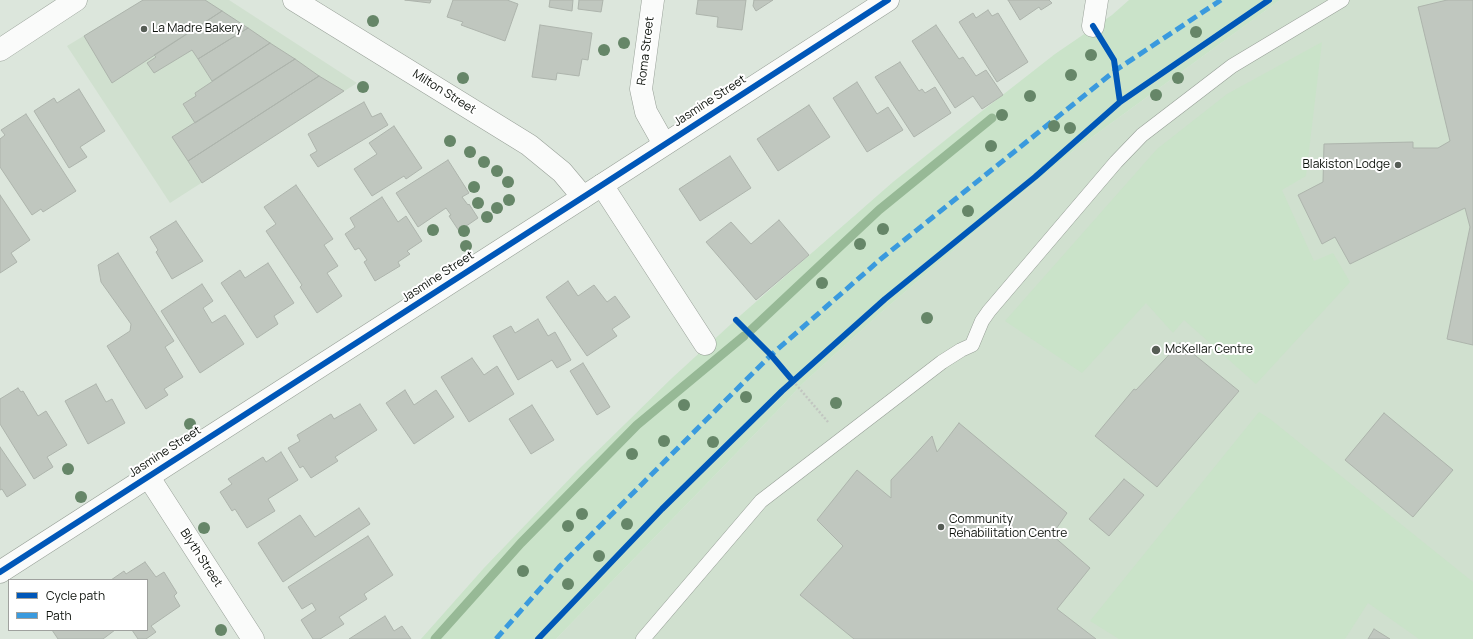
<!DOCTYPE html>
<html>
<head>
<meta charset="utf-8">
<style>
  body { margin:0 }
  #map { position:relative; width:1473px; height:639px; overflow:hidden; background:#dce6dc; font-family:Manrope,sans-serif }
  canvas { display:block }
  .legend { position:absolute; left:8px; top:579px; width:140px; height:52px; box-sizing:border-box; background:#fff; border:1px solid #9fa19e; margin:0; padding:5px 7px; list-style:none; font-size:12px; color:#0e130d }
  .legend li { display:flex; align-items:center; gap:8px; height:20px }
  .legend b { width:20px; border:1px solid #9fa19e }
</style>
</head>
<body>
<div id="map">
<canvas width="1473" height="639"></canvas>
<ul class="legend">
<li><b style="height:5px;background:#0057b8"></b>Cycle path</li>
<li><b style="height:5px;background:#3a9ade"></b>Path</li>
</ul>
</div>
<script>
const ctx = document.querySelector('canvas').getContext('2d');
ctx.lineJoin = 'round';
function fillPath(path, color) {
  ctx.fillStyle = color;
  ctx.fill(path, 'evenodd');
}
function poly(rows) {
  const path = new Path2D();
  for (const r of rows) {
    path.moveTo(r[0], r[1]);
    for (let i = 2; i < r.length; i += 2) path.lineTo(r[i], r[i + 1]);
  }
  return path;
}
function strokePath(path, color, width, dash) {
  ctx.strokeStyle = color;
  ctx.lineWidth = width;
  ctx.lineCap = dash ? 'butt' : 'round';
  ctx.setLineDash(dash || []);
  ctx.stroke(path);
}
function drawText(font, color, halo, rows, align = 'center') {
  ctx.font = font + ' Manrope,sans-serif';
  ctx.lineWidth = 4;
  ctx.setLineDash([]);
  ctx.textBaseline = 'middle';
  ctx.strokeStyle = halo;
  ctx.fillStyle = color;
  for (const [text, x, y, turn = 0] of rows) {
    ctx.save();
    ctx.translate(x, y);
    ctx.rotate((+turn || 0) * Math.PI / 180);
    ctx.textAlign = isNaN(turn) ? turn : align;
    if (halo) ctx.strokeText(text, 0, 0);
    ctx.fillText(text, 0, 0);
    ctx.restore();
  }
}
fillPath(poly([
  [143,0,229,0,357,83,170,203,67,46],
  [1280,0,1473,0,1473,639,556,639,784,404,799,387,877,316,970,236,1073,151]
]), '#d0e0cf');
fillPath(poly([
  [1129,0,1280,0,1073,151,970,236,877,316,799,387,784,404,556,639,421,639,484,568,579,469,672,378,742,314,893,182,968,122,1055,54,1112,15],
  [1322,42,1306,176,1282,190,1314,261,1333,253,1350,282,1256,384,1184,320,1173,333,1146,303,1082,373,1005,321,1157,149,1227,94],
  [1259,412,1270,419,1473,582,1473,639,1419,639,1368,603,1345,639,1119,639,1090,621]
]), '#cae3c9');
strokePath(poly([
  [751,330,879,210,992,118],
  [435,639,521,543,637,425,744,336]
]), '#97b996', 9);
const building = poly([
  [143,0,205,0,222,11,112,83,84,36,143,0],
  [405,0,431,0,430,3,405,0],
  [453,0,507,0,518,4,505,41,461,25,463,22,447,17,453,0],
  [550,0,573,0,572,11,549,7,550,0],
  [579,0,603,0,601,12,578,9,579,0],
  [698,0,746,0,742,30,717,27,718,17,696,14,698,0],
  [754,0,773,0,756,11,753,6,754,0],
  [1008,0,1049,0,1052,3,1041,10,1039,7,1020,20,1008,0],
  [1447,0,1473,0,1473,345,1447,339,1470,227,1465,208,1350,264,1335,237,1322,244,1298,195,1323,182,1324,144,1413,142,1413,148,1438,148,1450,141,1418,7,1447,0],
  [988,10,992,16,998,13,1028,62,997,82,959,22,973,13,976,18,988,10],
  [222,11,248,28,198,59,192,50,154,73,147,63,156,57,154,55,222,11],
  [540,25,592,33,588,60,582,59,579,76,557,73,556,80,532,77,540,25],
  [936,25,959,59,963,57,976,76,986,70,1003,95,982,109,973,96,955,108,912,41,936,25],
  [248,28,270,43,212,81,198,59,248,28],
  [270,43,295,59,195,123,183,104,196,96,195,93,270,43],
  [295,59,319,76,188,161,172,137,295,59],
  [900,62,919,91,922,89,925,93,935,87,951,113,914,137,875,77,900,62],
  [319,76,344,91,202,183,188,161,319,76],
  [857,82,877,114,888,107,903,130,867,152,833,98,857,82],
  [79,89,105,131,80,147,87,157,69,168,34,111,54,98,57,103,79,89],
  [364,102,372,117,381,113,388,125,318,167,310,155,317,151,308,134,364,102],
  [809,105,830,137,778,171,757,139,809,105],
  [26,114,76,191,43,212,41,209,32,215,0,167,0,139,5,135,1,130,26,114],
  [394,126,422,168,406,179,404,176,372,196,354,169,377,154,369,143,394,126],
  [730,156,751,188,700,221,679,189,730,156],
  [448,160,469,193,462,197,468,205,469,204,478,218,459,231,449,216,451,215,446,208,418,227,396,193,448,160],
  [296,185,333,239,324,245,338,266,327,273,342,296,317,313,300,287,302,285,266,231,276,224,264,207,296,185],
  [0,195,30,240,11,253,17,262,0,273,0,195],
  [382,197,398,222,406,216,422,241,407,251,410,254,398,262,400,266,375,281,364,262,367,260,359,248,355,250,345,234,355,227,350,218,382,197],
  [779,220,809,255,756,300,706,242,731,222,751,244,779,220],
  [176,221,203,261,172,279,156,252,158,250,150,237,176,221],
  [118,253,174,341,165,347,183,377,164,389,168,395,146,409,107,346,130,331,131,324,101,282,98,265,118,253],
  [268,263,294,303,274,316,278,324,257,338,221,283,240,270,245,278,268,263],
  [568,281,578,296,594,285,607,302,615,296,630,317,612,329,617,336,587,356,546,297,568,281],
  [202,284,213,301,203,308,212,323,225,315,244,344,200,373,161,311,202,284],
  [538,319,548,336,555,332,571,360,557,368,552,360,518,380,493,336,511,326,515,333,538,319],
  [1180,343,1239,391,1157,487,1095,436,1134,389,1136,390,1180,343],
  [472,358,484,375,497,366,514,394,469,422,441,377,472,358],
  [583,363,610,407,597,415,570,371,583,363],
  [96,384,106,402,112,399,125,423,88,444,65,401,96,384],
  [18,388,21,392,23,391,38,416,46,411,67,445,47,457,53,467,34,479,0,424,0,399,18,388],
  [405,390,414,405,436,390,454,417,414,444,386,403,405,390],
  [360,404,377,430,335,457,338,461,311,478,303,466,300,468,288,448,300,441,297,435,331,414,334,419,360,404],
  [532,405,554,440,531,454,509,419,532,405],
  [1384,413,1453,470,1413,517,1345,460,1384,413],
  [959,423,1067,513,1052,535,1090,568,1057,609,1096,639,854,639,800,595,843,546,817,520,857,470,891,498,891,480,912,458,932,436,937,452,959,423],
  [0,447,26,485,7,497,2,489,0,490,0,447],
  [281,452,298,480,268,499,275,511,247,528,235,509,232,511,220,492,232,484,228,479,263,457,266,462,281,452],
  [1124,479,1144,495,1109,536,1089,519,1124,479],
  [359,508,370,524,283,582,258,543,300,515,315,537,359,508],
  [368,536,393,575,364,594,367,599,339,617,344,624,320,639,313,639,301,620,316,610,312,603,302,609,288,587,368,536],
  [145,562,156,577,164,572,177,593,174,596,180,606,151,626,156,632,146,639,138,639,132,630,147,630,147,580,111,580,124,571,126,574,145,562],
  [385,616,394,631,402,626,411,639,349,639,385,616],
  [1374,629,1390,639,1368,639,1374,629],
  [52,630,115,630,103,639,58,639,52,630]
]);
fillPath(building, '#c0c7bf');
strokePath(building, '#adb4ac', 1);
const service = poly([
  [643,639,761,501,942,362,961,350,972,345,982,321,989,311,1116,162,1142,135,1232,66,1342,0]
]);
const minor = poly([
  [294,0,529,145,562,172,583,197],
  [653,0,641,89,646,112,664,144],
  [1093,26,1097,0],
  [0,50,76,0],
  [602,185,705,344],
  [148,476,253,639]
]);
const tertiary = poly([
  [0,572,602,185,888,0]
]);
strokePath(service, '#98a098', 15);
strokePath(minor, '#98a098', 23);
strokePath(tertiary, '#98a098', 23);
strokePath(poly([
  [793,381,828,422]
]), '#c2c6c1', 2.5, [2, 2]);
strokePath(service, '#fafbfa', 14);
strokePath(minor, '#fafbfa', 22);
strokePath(tertiary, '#fafbfa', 22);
strokePath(poly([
  [496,639,560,566,771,355,882,258,1116,70,1221,0]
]), '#3a9ade', 5, [10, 5]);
strokePath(poly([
  [1093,26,1114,60,1120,102],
  [736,320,771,355,793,381],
  [0,572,602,185,888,0],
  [538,639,662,509,782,391,885,299,1035,177,1120,102,1269,0]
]), '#0057b8', 6);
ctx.fillStyle = '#668668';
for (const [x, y] of [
  [373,21],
  [1196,32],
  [624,43],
  [604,50],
  [1091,55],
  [1071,75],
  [463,78],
  [1178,78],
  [363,87],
  [1156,95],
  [1030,96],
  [1002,115],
  [1054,126],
  [1070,128],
  [450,141],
  [991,146],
  [470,152],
  [484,162],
  [497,171],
  [508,182],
  [474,187],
  [509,200],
  [478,203],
  [497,208],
  [968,211],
  [487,217],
  [883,229],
  [433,230],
  [464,231],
  [860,244],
  [466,246],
  [822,283],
  [927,318],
  [746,397],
  [836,403],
  [684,405],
  [190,424],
  [664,441],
  [713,442],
  [632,454],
  [68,469],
  [81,497],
  [582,514],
  [627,524],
  [568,526],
  [204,528],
  [599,556],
  [523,571],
  [568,584],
  [221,630]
]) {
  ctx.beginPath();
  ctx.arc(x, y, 6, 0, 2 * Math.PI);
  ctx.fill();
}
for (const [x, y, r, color] of [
  [144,29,4,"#565d55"],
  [1398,165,4,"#565d55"],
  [1156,350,5,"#565d55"],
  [941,527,4,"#565d55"]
]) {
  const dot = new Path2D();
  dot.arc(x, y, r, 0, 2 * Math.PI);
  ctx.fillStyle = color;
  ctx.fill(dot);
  strokePath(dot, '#fff', 1.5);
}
drawText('12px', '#0e130d', '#fff', [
  ["La Madre Bakery",152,29],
  ["Blakiston Lodge",1390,165,"right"],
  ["McKellar Centre",1165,350],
  ["Community",949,520],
  ["Rehabilitation Centre",949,534]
], 'left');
drawText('12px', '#0e130d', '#fff', [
  ["Roma Street",646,51,-83],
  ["Milton Street",444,92,32],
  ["Jasmine Street",710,101,-33],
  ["Jasmine Street",438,277,-33],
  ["Jasmine Street",165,452,-33],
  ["Blyth Street",201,558,57]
]);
</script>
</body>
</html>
